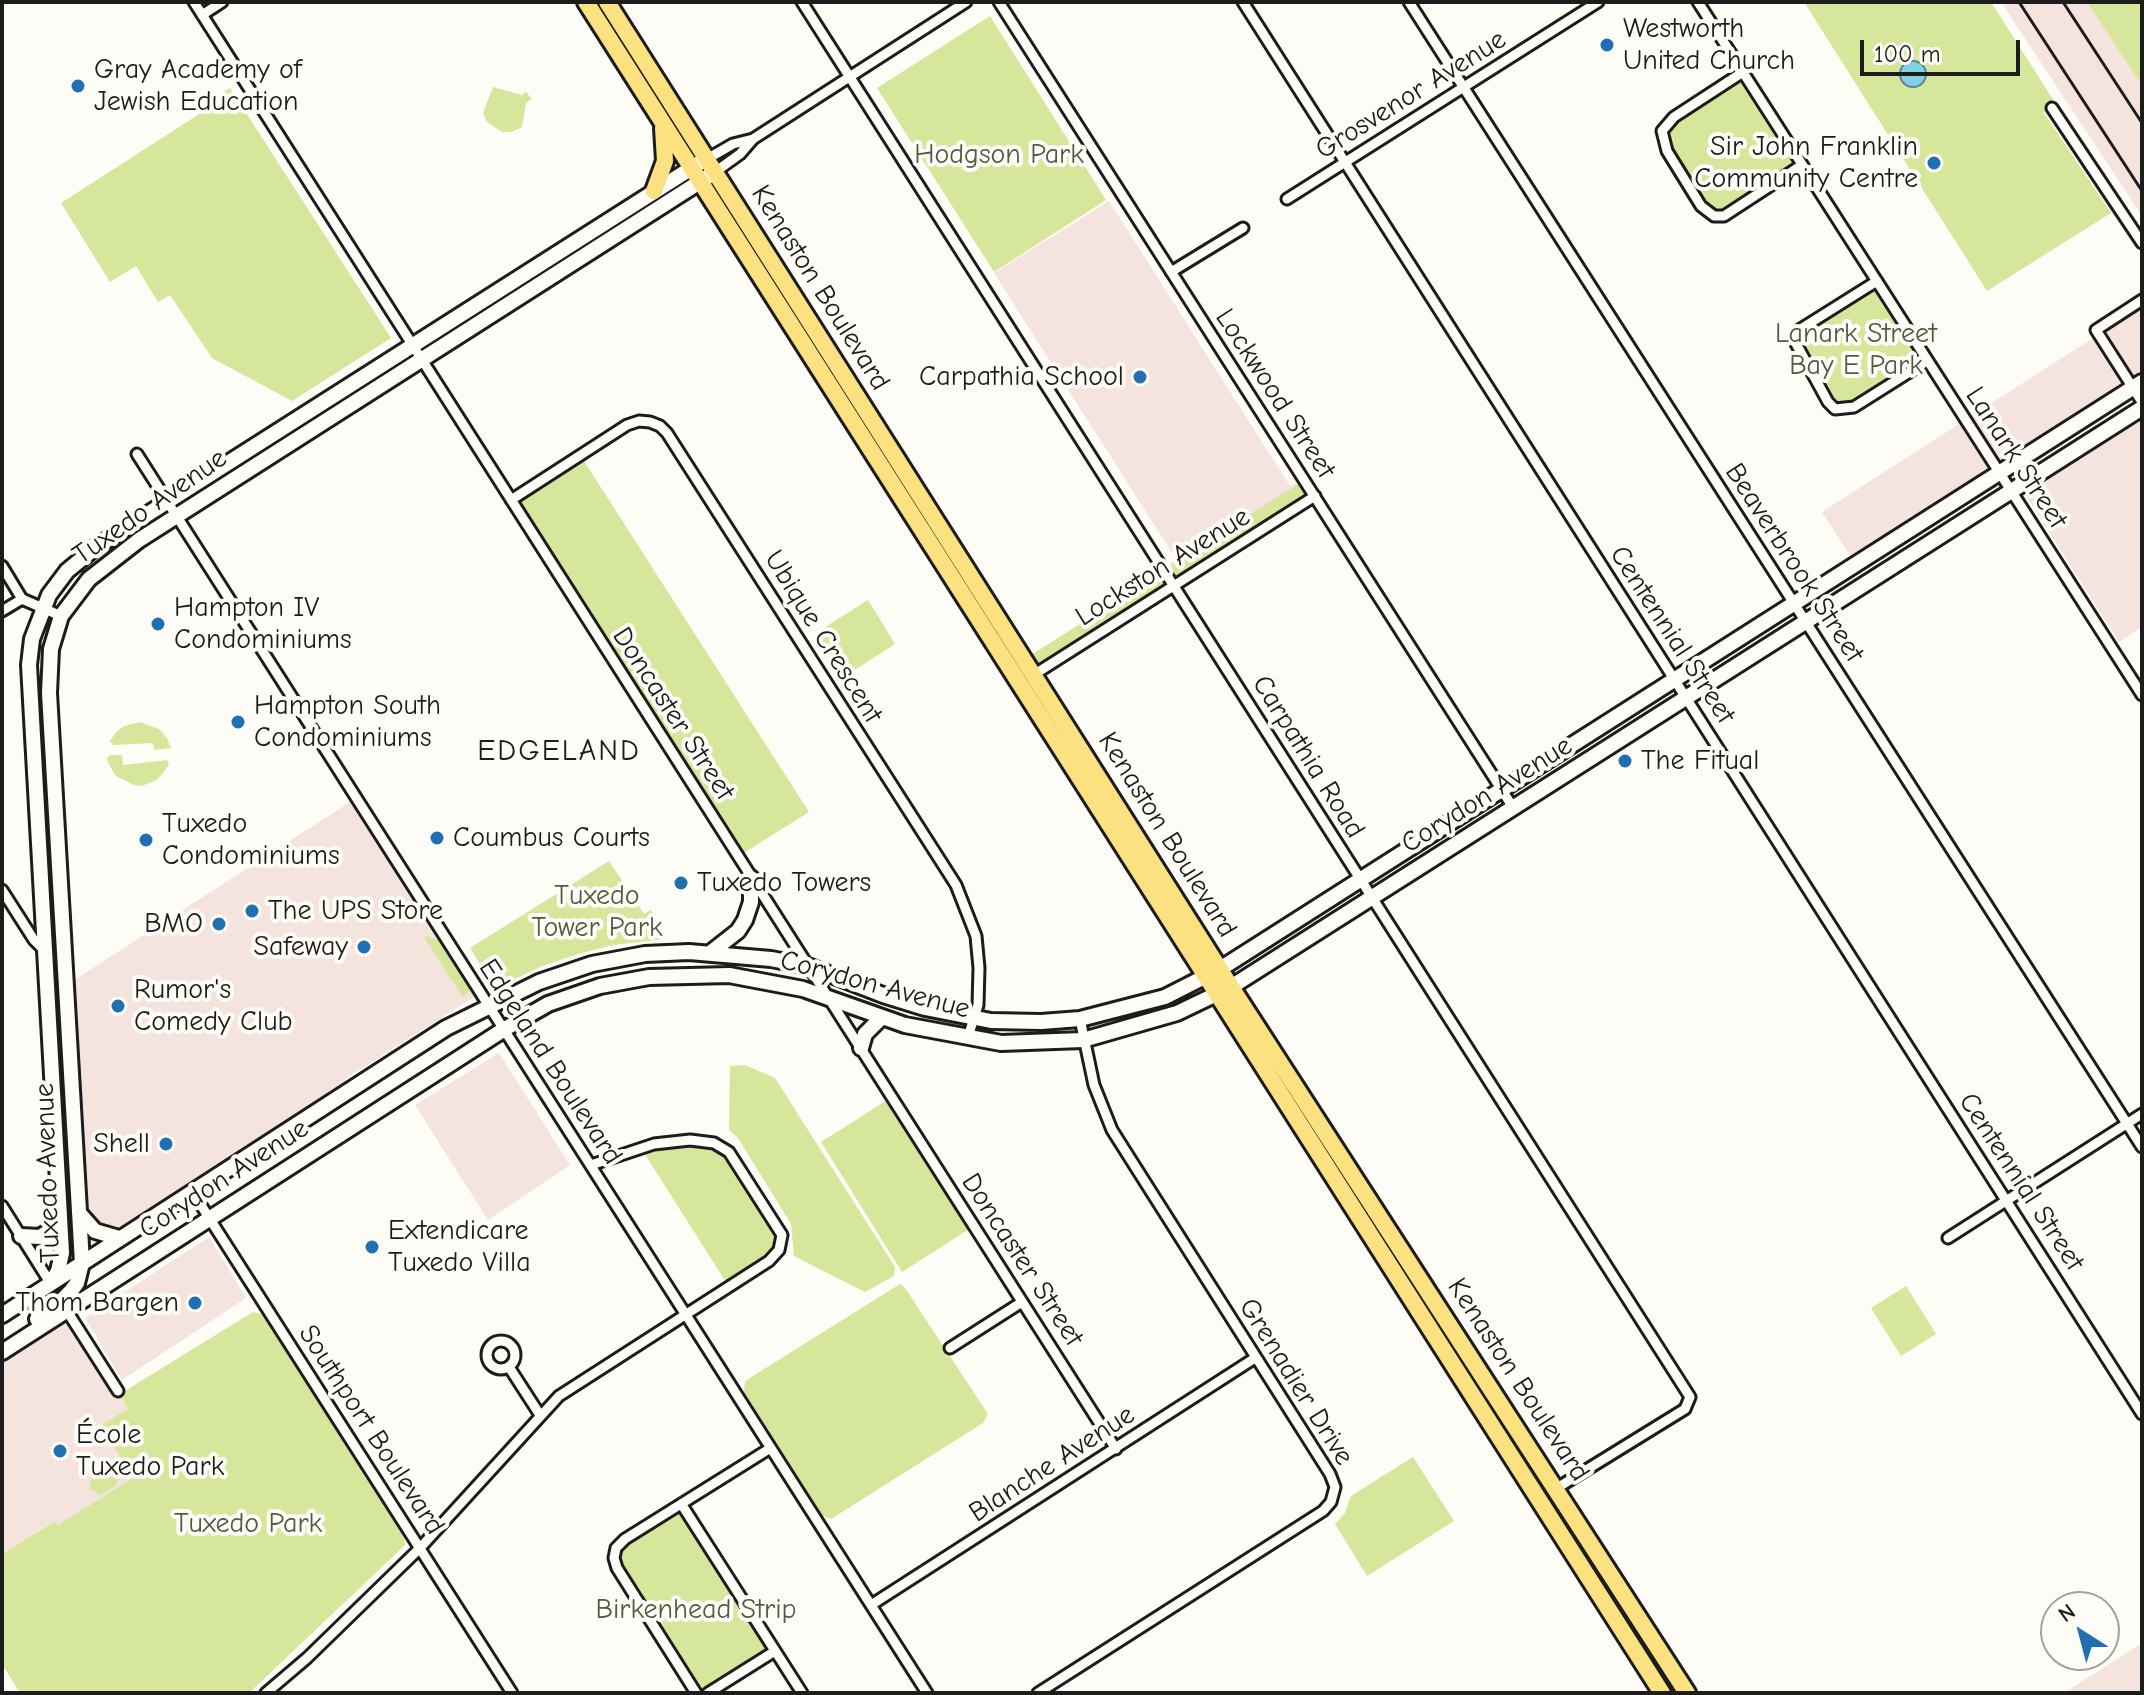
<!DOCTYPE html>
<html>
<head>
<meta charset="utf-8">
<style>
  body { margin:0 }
  #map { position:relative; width:2144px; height:1695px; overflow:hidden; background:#fdfcf7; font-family:"Comic Neue",sans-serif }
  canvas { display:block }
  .frame { position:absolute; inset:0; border:4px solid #1c1c1c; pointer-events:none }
  .north { position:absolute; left:2040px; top:1591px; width:80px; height:80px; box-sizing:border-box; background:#fdfcf7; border:2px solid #a3a29f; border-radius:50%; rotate:324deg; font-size:22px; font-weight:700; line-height:32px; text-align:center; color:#1c1c1c }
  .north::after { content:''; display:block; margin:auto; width:28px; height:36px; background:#1f6fb2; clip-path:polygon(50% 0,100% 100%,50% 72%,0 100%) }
  .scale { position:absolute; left:1860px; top:40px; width:160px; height:36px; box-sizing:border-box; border:4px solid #1c1c1c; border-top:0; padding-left:10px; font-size:24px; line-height:28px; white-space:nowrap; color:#1c1c1c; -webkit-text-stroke:6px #fdfcf7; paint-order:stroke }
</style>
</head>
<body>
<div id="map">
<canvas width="2144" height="1695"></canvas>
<div class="frame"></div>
<div class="north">N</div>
<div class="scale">100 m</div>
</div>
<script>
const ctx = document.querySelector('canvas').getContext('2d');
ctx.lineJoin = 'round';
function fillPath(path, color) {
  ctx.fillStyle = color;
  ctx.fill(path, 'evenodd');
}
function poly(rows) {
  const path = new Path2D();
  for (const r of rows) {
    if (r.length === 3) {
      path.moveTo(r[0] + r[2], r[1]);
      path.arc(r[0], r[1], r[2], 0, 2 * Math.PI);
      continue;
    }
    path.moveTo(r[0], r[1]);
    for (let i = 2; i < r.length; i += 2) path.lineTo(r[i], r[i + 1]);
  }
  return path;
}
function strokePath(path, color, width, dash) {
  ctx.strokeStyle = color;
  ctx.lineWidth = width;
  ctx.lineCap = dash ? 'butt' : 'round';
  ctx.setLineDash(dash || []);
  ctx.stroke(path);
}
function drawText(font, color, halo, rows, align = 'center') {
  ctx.font = font + ' "Comic Neue",sans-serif';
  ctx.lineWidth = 8;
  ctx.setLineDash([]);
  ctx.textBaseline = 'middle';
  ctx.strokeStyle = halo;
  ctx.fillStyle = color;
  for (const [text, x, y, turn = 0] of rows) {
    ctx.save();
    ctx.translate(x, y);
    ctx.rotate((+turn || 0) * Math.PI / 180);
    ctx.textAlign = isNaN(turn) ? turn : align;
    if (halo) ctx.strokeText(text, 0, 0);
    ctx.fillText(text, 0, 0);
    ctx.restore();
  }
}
fillPath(poly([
  [2001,2,2087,2,2142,86,2142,216],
  [1109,201,1290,486,1304,480,1315,496,1163,569,1176,559,994,273],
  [2142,295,2142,375,1853,560,1822,512,2093,338,2089,330],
  [2142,415,2142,627,2119,642,2023,491],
  [350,802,476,996,348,1077,335,1092,123,1229,107,1231,86,1216,65,986],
  [499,1053,570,1165,488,1220,415,1105],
  [209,1237,246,1298,122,1380,85,1318],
  [67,1311,129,1408,134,1477,58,1525,54,1521,2,1554,2,1352],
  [2142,1643,2142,1693,2064,1693]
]), '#f5e3dd');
fillPath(poly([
  [1804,2,1991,2,2054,101,2044,113,2111,213,1987,291],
  [2087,2,2140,2,2142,6,2142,86],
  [990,16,1106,200,994,272,877,88],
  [1743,72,1802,165,1724,216,1706,212,1667,151,1666,123],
  [493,87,522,95,526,92,532,99,526,103,522,127,511,132,502,132,487,122,483,113],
  [230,88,391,338,292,401,212,358,170,295,158,302,136,266,110,282,61,203,221,100,219,95],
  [1877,281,1927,361,1854,407,1835,409,1797,349,1799,330],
  [582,458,809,812,742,854,518,500],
  [1304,480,1315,496,1035,674,1025,659],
  [868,600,895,644,842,678,814,634],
  [140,722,159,729,167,738,171,748,154,750,153,743,113,745,110,741,116,732,124,726],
  [110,755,122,755,123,765,167,760,169,765,157,780,142,786,134,785,116,776,108,763,107,758],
  [609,861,644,914,651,910,663,929,665,939,614,945,578,954,540,967,495,988,470,948],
  [428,936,439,941,472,989,463,997,424,937],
  [745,1065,775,1078,895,1267,894,1276,865,1292,794,1256,791,1224,738,1138,729,1130,730,1066],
  [892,1097,974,1226,902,1272,821,1142],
  [690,1140,729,1152,782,1235,779,1250,729,1287,641,1148],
  [900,1284,905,1288,988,1414,983,1423,831,1519,823,1516,744,1392,745,1381],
  [1906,1286,1936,1334,1901,1356,1871,1308],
  [253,1312,262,1314,404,1538,405,1545,249,1693,20,1693,2,1664,2,1554,55,1521,58,1525,134,1477,100,1426,128,1409,120,1394],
  [1413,1457,1454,1521,1367,1576,1335,1524,1345,1513,1351,1496],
  [97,1465,112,1466,119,1479,115,1486,101,1495,90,1489,91,1470],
  [682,1505,775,1651,708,1693,696,1693,617,1568,616,1548]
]), '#d6e69a');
const water = poly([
  [1913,74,13]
]);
fillPath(water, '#84d0e5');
strokePath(water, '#5a8895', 2);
const minor = poly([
  [194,2,1116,1449],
  [802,2,1690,1397,1685,1409,1557,1488],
  [999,2,1514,809],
  [1243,2,2142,1414],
  [1409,2,2142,1147],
  [1698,2,2142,695],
  [202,15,222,2],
  [1743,72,1674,117,1662,131,1667,151,1701,206,1714,216,1724,216,1802,165],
  [2052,108,2142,243],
  [707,159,733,144,753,139],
  [715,172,740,154,753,139,966,2],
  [1287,199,1598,2],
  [1171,272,1243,228],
  [1877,281,1799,330,1794,340,1828,402,1835,409,1854,407,1927,361],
  [2142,300,2096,330,2142,402],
  [137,454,927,1693],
  [511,500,627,425,639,421,650,422,660,426,667,433,956,885,976,936,979,968,978,1005,968,1037],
  [2,566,22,599,61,616],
  [2,611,22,599],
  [1035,674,1315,496],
  [2,890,34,940,45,951],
  [192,1191,512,1693],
  [2,1206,51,1284],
  [1948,1238,2142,1114],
  [67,1311,118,1391],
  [501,1355,14],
  [950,1348,1022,1302],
  [509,1367,540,1415],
  [682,1505,802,1693],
  [871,1605,1255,1358],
  [266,1693,307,1658,420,1548,559,1396,769,1261,779,1250,782,1235,729,1152,714,1143,690,1140,654,1144,591,1165],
  [696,1693,617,1568,614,1558,616,1548,625,1539,769,1449],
  [708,1693,775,1651],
  [1038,1693,1323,1511,1331,1502,1335,1487,1330,1474,1112,1130,1094,1085,1080,1019]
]);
const secondary = poly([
  [710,953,738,931,745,920,751,902,751,878],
  [861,1048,865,1034,881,1018],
  [79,1213,95,1231,119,1238],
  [21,1236,40,1237,60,1224],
  [51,1283,58,1271,62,1253,29,665,32,639,49,595,67,571,96,547,701,162],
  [2,1315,446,1028,539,982,592,964,645,954,689,952,771,959,808,966,883,995,925,1008,991,1021,1041,1022,1080,1019,1165,997,1220,969,2142,382],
  [37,1319,53,1309,71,1291,77,1283,82,1263,49,693,51,649,61,616,89,579,139,540,709,176],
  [2,1352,503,1030,548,1004,600,986,649,977,729,975,803,989,905,1025,1001,1043,1083,1040,1177,1013,1231,987,2142,408]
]);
const primary = poly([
  [586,2,1662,1693],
  [607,2,1231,987,1687,1693],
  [654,191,665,161,663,128]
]);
strokePath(minor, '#1c1c1c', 15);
strokePath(secondary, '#1c1c1c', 20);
strokePath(primary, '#1c1c1c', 22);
strokePath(minor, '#fdfcf7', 9);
strokePath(secondary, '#fdfcf7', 14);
strokePath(primary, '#fbe180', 16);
strokePath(poly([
  [2019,2,2142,191],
  [2063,2,2142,123]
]), '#1c1c1c', 3);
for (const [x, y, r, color] of [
  [1607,45,8,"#1f6fb2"],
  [78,86,8,"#1f6fb2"],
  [1934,163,8,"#1f6fb2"],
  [1140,377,8,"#1f6fb2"],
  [158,624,8,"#1f6fb2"],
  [238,722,8,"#1f6fb2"],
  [1625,761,8,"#1f6fb2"],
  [437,838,8,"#1f6fb2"],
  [146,840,8,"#1f6fb2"],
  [681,883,8,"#1f6fb2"],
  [252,911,8,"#1f6fb2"],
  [219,924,8,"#1f6fb2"],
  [364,947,8,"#1f6fb2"],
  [118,1006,8,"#1f6fb2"],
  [166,1144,8,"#1f6fb2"],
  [372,1247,8,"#1f6fb2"],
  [195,1303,8,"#1f6fb2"],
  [60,1451,8,"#1f6fb2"]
]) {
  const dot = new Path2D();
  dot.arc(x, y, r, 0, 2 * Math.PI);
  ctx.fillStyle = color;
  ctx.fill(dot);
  strokePath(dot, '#fdfcf7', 3);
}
drawText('28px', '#1c1c1c', '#fdfcf7', [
  ["Westworth",1623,29],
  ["United Church",1623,61],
  ["Gray Academy of",94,70],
  ["Jewish Education",94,102],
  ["Sir John Franklin",1918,147,"right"],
  ["Community Centre",1918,179,"right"],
  ["Carpathia School",1124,377,"right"],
  ["Hampton IV",174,608],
  ["Condominiums",174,640],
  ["Hampton South",254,706],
  ["Condominiums",254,738],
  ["The Fitual",1641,761],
  ["Tuxedo",162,824],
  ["Condominiums",162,856],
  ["Coumbus Courts",453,838],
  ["Tuxedo Towers",697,883],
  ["The UPS Store",268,911],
  ["BMO",203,924,"right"],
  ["Safeway",348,947,"right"],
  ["Rumor's",134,990],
  ["Comedy Club",134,1022],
  ["Shell",150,1144,"right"],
  ["Extendicare",388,1231],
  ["Tuxedo Villa",388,1263],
  ["Thom Bargen",179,1303,"right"],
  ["École",76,1435],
  ["Tuxedo Park",76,1467]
], 'left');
drawText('28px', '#1c1c1c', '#fdfcf7', [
  ["Grosvenor Avenue",1411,95,-32],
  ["Kenaston Boulevard",820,288,58],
  ["Lockwood Street",1275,394,57],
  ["Lanark Street",2016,458,57],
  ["Tuxedo Avenue",150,507,-35],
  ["Beaverbrook Street",1794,563,57],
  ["Lockston Avenue",1163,567,-32],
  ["Centennial Street",1672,635,57],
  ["Ubique Crescent",823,637,58],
  ["Doncaster Street",673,714,57],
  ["Carpathia Road",1308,757,58],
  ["Corydon Avenue",1487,795,-32],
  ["Kenaston Boulevard",1167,835,58],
  ["Corydon Avenue",875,985,15],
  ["Edgeland Boulevard",550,1062,57],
  ["Tuxedo Avenue",48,1173,-92],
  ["Corydon Avenue",224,1179,-33],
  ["Centennial Street",2021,1182,57],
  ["Doncaster Street",1022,1260,57],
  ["Kenaston Boulevard",1518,1380,57],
  ["Grenadier Drive",1296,1382,58],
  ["Southport Boulevard",371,1430,57],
  ["Blanche Avenue",1052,1464,-33]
]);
drawText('28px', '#545942', '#fdfcf7', [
  ["Hodgson Park",999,155],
  ["Lanark Street",1856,334],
  ["Bay E Park",1856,366],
  ["Tuxedo",597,896],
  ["Tower Park",597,928],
  ["Tuxedo Park",248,1524],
  ["Birkenhead Strip",696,1610]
]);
ctx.letterSpacing = '2px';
drawText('30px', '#1c1c1c', '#fdfcf7', [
  ["EDGELAND",559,752]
]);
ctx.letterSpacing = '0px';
</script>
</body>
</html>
